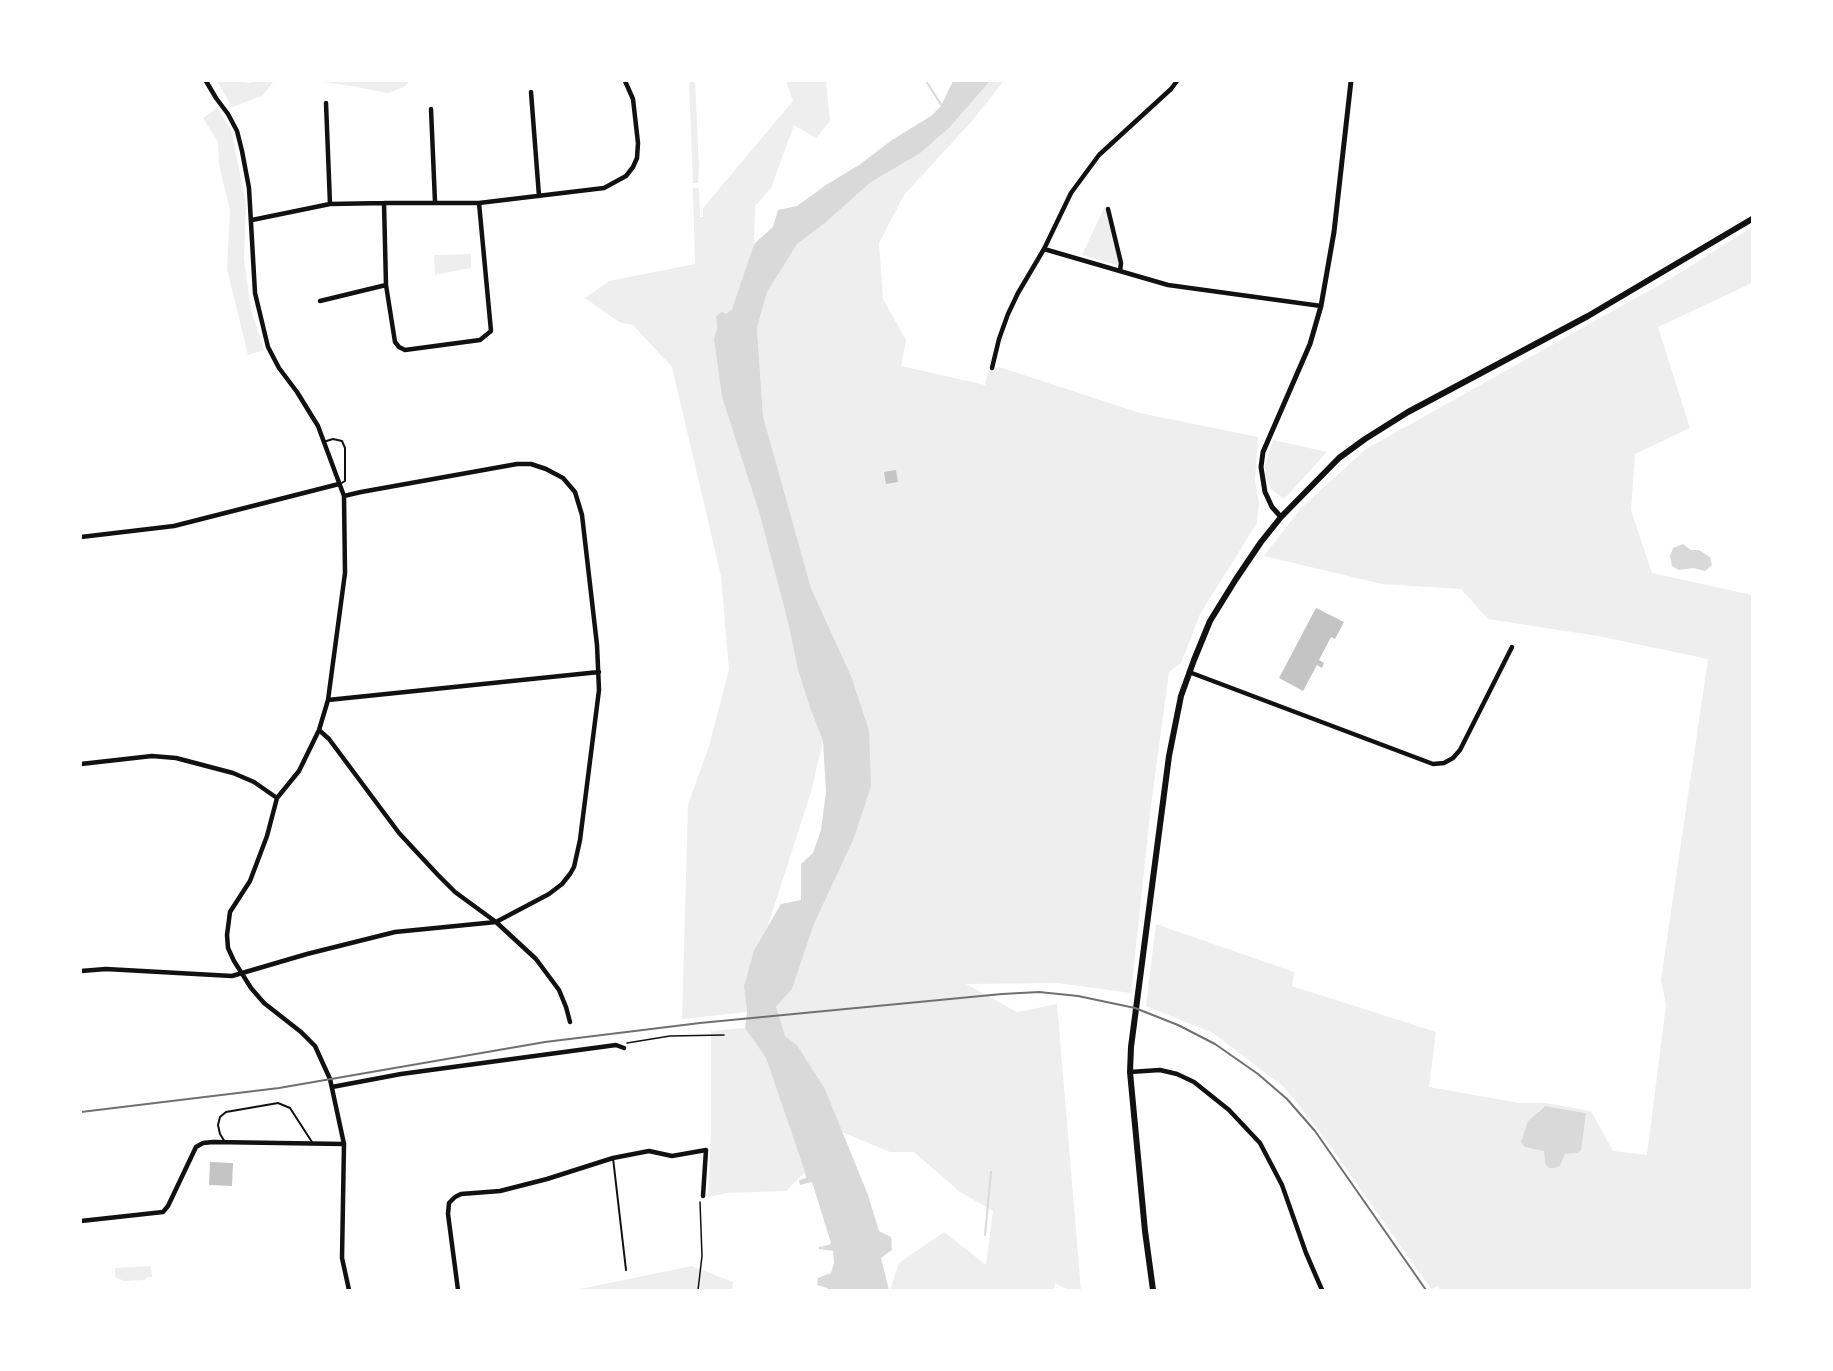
<!DOCTYPE html>
<html>
<head>
<meta charset="utf-8">
<style>
  body { margin:0 }
  #map { position:relative; width:1833px; height:1371px; overflow:hidden; background:#fff; font-family:"Noto Sans",sans-serif }
  canvas { display:block }
  .frame { position:absolute; inset:0; border:82px solid #fff; pointer-events:none }
</style>
</head>
<body>
<div id="map">
<canvas width="1833" height="1371"></canvas>
<div class="frame"></div>
</div>
<script>
const ctx = document.querySelector('canvas').getContext('2d');
ctx.lineJoin = 'round';
function fillPath(path, color) {
  ctx.fillStyle = color;
  ctx.fill(path, 'evenodd');
}
function poly(rows) {
  const path = new Path2D();
  for (const r of rows) {
    path.moveTo(r[0], r[1]);
    for (let i = 2; i < r.length; i += 2) path.lineTo(r[i], r[i + 1]);
  }
  return path;
}
function strokePath(path, color, width, dash) {
  ctx.strokeStyle = color;
  ctx.lineWidth = width;
  ctx.lineCap = dash ? 'butt' : 'round';
  ctx.setLineDash(dash || []);
  ctx.stroke(path);
}
fillPath(poly([
  [217,81,239,81,250,83,253,81,274,81,262,96,232,107],
  [316,81,410,81,404,87,388,93,352,86],
  [689,81,695,81,699,167,698,183,693,183],
  [786,81,826,81,830,121,816,138,794,125,771,188,755,206,754,244,732,309,726,314,716,316,717,328,714,339,722,397,759,512,788,622,798,670,810,708,823,741,811,792,768,925,754,950,744,986,747,1012,682,1019,688,805,709,746,729,670,721,576,672,367,633,325,619,322,585,298,609,281,695,264,693,188,698,188,699,191,700,217,703,217,703,208,793,101],
  [990,81,1004,81,971,122,904,195,879,243,883,299,906,340,901,366,985,385,989,369,999,367,1140,413,1258,437,1255,481,1259,503,1257,523,1200,614,1181,663,1169,672,1151,805,1131,993,1058,983,966,984,1017,1012,1057,1004,1081,1290,1068,1290,1055,1283,1054,1290,890,1290,899,1263,944,1232,986,1265,993,1211,960,1192,914,1152,890,1152,842,1132,825,1089,797,1045,785,1036,780,1025,776,1007,792,989,814,924,854,838,869,730,851,676,811,588,763,416,757,328,767,292,797,244,825,223,871,182,919,154,949,128],
  [217,108,231,130,246,205,244,259,251,310,264,350,248,355,227,269,230,211,219,164,218,142,203,118],
  [1105,206,1119,261,1117,265,1082,255],
  [1752,227,1752,283,1658,327,1690,428,1635,454,1631,510,1652,573,1752,595,1752,1290,1440,1290,1438,1286,1431,1289,1324,1137,1284,1087,1213,1033,1146,1006,1156,924,1294,972,1292,986,1436,1032,1429,1087,1519,1103,1545,1103,1591,1111,1613,1151,1647,1155,1666,1005,1661,980,1708,659,1598,636,1488,619,1461,589,1382,584,1264,556,1301,508,1366,449,1670,279],
  [1544,1106,1586,1113,1577,1153,1565,1154,1560,1166,1545,1163,1544,1151,1528,1121],
  [471,254,471,268,435,275,434,255],
  [1273,440,1327,452,1284,499,1272,490,1266,478,1265,465],
  [745,1028,766,1058,805,1172,786,1191,727,1193,708,1197,711,1132,711,1031],
  [151,1266,152,1277,148,1277,144,1280,124,1281,115,1277,115,1268],
  [692,1266,733,1282,732,1290,575,1290]
]), '#eee');
fillPath(poly([
  [953,81,990,81,949,128,919,154,871,182,825,223,797,244,767,292,757,328,763,416,811,588,851,676,869,730,871,786,854,838,814,924,792,989,776,1007,785,1036,797,1045,825,1089,868,1195,879,1231,891,1237,892,1250,881,1258,889,1290,829,1290,827,1288,817,1285,818,1278,831,1273,834,1263,833,1251,819,1249,819,1247,829,1245,831,1243,812,1182,800,1185,799,1180,806,1178,805,1172,766,1058,745,1028,747,1012,744,986,754,950,781,904,801,900,801,864,813,853,821,830,826,792,823,741,810,708,798,670,788,622,759,512,722,397,714,339,717,328,716,316,722,312,726,314,732,309,754,244,773,227,778,210,797,206,826,185,859,165,892,140,931,116,941,106],
  [1683,544,1691,550,1699,550,1710,557,1712,565,1705,571,1693,568,1679,570,1672,566,1670,556,1673,548],
  [1545,1106,1586,1113,1581,1150,1577,1153,1565,1154,1560,1166,1554,1168,1549,1168,1545,1163,1544,1151,1525,1147,1521,1142,1528,1121]
]), '#d9d9d9');
strokePath(poly([
  [926,81,942,106],
  [985,1235,991,1172]
]), '#d9d9d9', 2);
fillPath(poly([
  [896,470,898,482,886,484,884,472],
  [1316,608,1344,622,1335,639,1331,637,1319,660,1324,663,1322,668,1317,665,1303,691,1279,678],
  [210,1162,233,1163,232,1186,209,1185]
]), '#c4c4c4');
strokePath(poly([
  [627,1043,670,1036,724,1035],
  [698,1290,702,1256,700,1202]
]), '#111', 1.5);
strokePath(poly([
  [323,442,333,439,342,441,345,448,345,481,340,484],
  [225,1142,220,1134,218,1125,220,1117,226,1112,278,1103,290,1108,312,1142],
  [613,1158,626,1270]
]), '#111', 2);
strokePath(poly([
  [206,81,216,98,228,114,237,131,242,151,249,188,255,293,268,347,279,368,297,392,318,426,344,496,345,573,328,700,319,730,299,771,277,798,267,836,250,881,230,912,227,935,228,948,234,961,251,988,264,1003,301,1032,315,1046,330,1079,344,1144,342,1258,349,1290],
  [531,92,539,196],
  [326,103,330,204],
  [431,109,435,202],
  [384,203,386,285,395,342,399,347,405,350,480,340,491,331,479,203],
  [1108,209,1121,263,1120,271],
  [252,220,330,204,384,203,479,203,604,188,626,176,633,167,637,158,638,143,633,99,625,81],
  [1044,249,1168,285,1321,306],
  [320,301,386,285],
  [992,368,999,339,1008,314,1018,293,1044,249,1071,193,1099,155,1171,89,1177,81],
  [81,537,174,526,339,484],
  [1189,672,1433,764,1444,763,1453,758,1460,750,1512,647],
  [328,700,599,672],
  [319,730,329,739,399,833,438,875,455,892,496,922,536,959,559,990,566,1007,570,1022],
  [81,764,152,756,176,758,233,773,254,782,277,798],
  [81,971,106,969,232,976,307,954,395,932,496,922,549,894,562,884,570,874,574,867,580,840,599,690,597,645,582,515,575,492,563,478,546,469,531,464,517,464,361,492,344,496],
  [1130,1072,1160,1070,1177,1074,1194,1082,1229,1110,1260,1143,1282,1185,1306,1253,1322,1290],
  [332,1087,401,1074,616,1045,624,1048],
  [81,1221,163,1212,168,1206,196,1147,203,1143,213,1142,344,1144],
  [458,1290,448,1214,449,1203,455,1197,461,1194,500,1191,547,1179,613,1158,649,1151,672,1156,706,1150,703,1196]
]), '#111', 4.5);
strokePath(poly([
  [1281,517,1272,507,1265,492,1261,467,1263,452,1310,344,1321,306,1334,232,1351,81]
]), '#111', 5);
strokePath(poly([
  [1153,1290,1145,1231,1130,1072,1131,1047,1169,756,1181,696,1194,660,1210,621,1236,579,1261,542,1281,517,1339,458,1365,439,1408,412,1588,316,1752,219]
]), '#111', 6);
strokePath(poly([
  [81,1112,279,1088,545,1042,700,1023,1002,994,1039,992,1078,996,1135,1008,1178,1025,1215,1044,1258,1074,1287,1099,1315,1131,1426,1290]
]), '#707070', 2);
</script>
</body>
</html>
